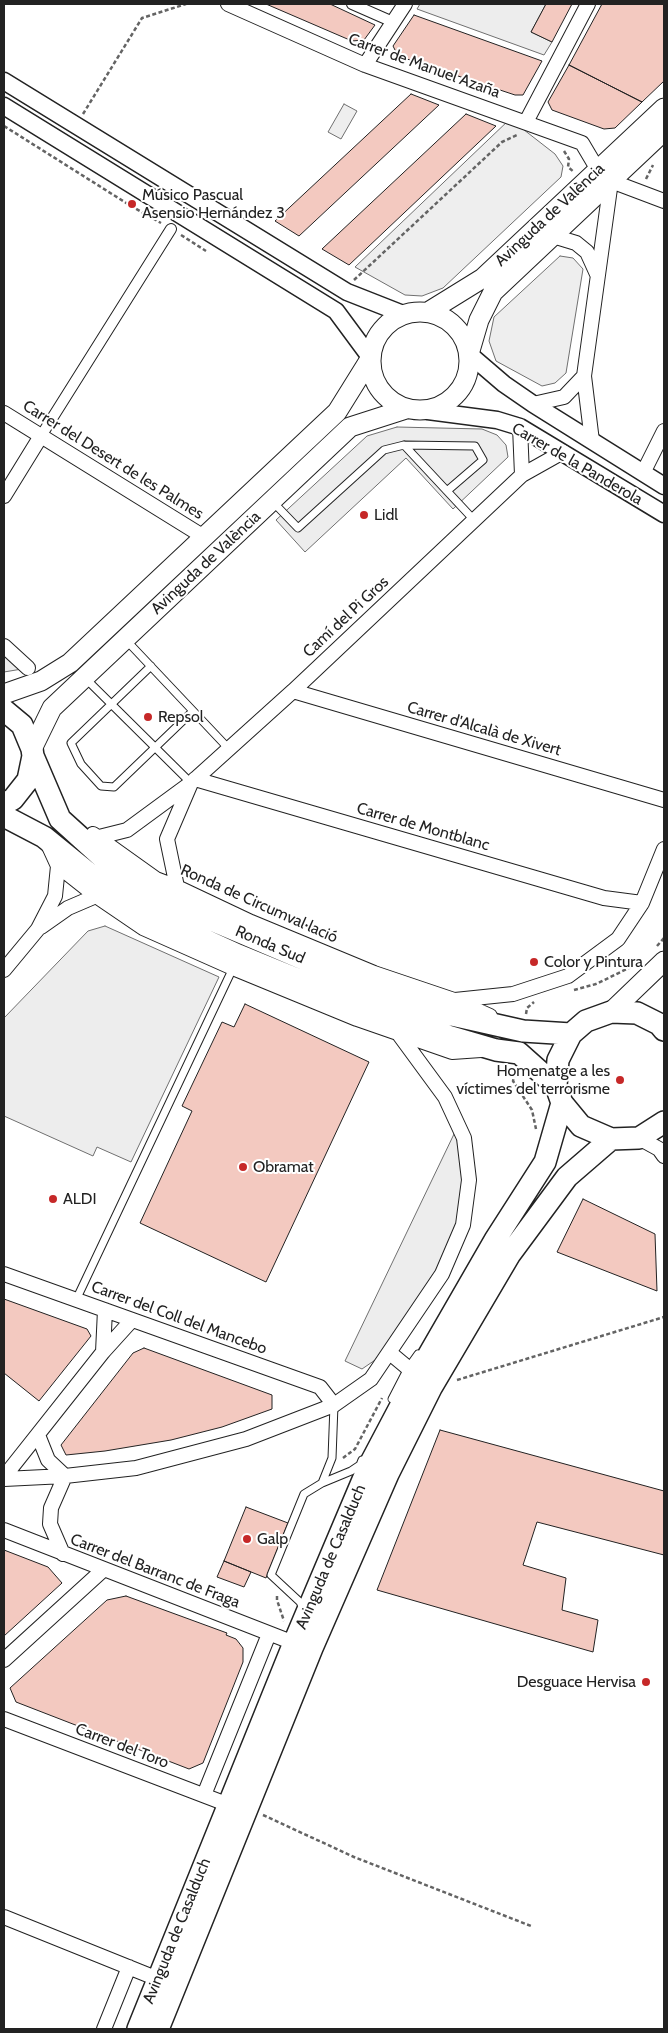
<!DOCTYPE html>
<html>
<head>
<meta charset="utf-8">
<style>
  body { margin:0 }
  #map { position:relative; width:668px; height:2033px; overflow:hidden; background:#fff; font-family:Cabin,sans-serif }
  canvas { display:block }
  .frame { position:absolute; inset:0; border:5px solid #222; pointer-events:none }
</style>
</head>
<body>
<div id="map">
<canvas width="668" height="2033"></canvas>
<div class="frame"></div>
</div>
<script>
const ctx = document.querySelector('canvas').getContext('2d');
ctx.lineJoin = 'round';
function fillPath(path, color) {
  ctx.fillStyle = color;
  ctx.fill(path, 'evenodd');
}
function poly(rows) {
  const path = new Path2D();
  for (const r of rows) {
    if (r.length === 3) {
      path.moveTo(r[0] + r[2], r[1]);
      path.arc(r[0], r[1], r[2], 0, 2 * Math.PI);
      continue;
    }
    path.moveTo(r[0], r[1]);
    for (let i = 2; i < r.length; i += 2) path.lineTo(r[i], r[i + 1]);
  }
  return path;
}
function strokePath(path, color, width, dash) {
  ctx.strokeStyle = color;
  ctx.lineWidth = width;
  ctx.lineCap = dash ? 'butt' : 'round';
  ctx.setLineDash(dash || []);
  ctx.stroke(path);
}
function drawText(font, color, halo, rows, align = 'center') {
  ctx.font = font + ' Cabin,sans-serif';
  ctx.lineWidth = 4;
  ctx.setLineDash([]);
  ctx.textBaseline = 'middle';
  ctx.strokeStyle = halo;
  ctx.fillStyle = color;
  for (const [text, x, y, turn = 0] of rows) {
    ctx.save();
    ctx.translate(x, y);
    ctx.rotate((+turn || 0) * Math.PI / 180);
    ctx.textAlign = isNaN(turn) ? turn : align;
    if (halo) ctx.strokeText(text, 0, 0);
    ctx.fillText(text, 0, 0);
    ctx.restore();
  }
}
const green = poly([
  [344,104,357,111,341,139,328,132,344,104],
  [510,119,555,154,563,166,561,177,443,288,422,296,405,295,355,267,510,119],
  [560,256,573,258,583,269,566,373,555,383,542,386,496,361,489,341,494,317,560,256],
  [4,652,22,669,4,672,4,652]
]);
fillPath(green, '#eee');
strokePath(green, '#6f6f6f', 1);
const parking = poly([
  [420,4,546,4,531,32,552,42,544,55,417,9,420,4],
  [397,427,482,429,497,435,506,445,508,457,453,509,406,458,305,552,276,520,367,436,397,427],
  [105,926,219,977,131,1162,97,1147,93,1156,4,1116,4,1018,88,931,105,926],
  [455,1132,465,1171,462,1207,446,1255,378,1358,362,1369,345,1361,455,1132]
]);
fillPath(parking, '#ededed');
strokePath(parking, '#6f6f6f', 1);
const building = poly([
  [266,4,330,4,375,25,364,40,352,41,266,4],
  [546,4,572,4,552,42,531,32,546,4],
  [602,4,664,4,664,81,642,102,569,65,602,4],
  [414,15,542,61,523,95,515,95,398,56,393,46,414,15],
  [569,65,642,102,615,128,604,129,552,110,548,102,569,65],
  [411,94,439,105,299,236,275,221,411,94],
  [466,114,496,126,349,265,322,249,466,114],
  [245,1004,369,1062,266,1282,140,1223,192,1111,182,1106,222,1022,234,1027,245,1004],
  [583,1199,655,1234,657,1291,557,1252,583,1199],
  [4,1299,87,1329,91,1336,39,1401,4,1373,4,1299],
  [144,1348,272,1395,272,1409,222,1427,171,1440,105,1451,66,1455,61,1445,133,1353,144,1348],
  [440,1430,664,1491,664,1555,537,1522,523,1565,566,1578,562,1610,598,1620,593,1652,377,1590,440,1430],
  [246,1507,288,1523,266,1578,224,1561,246,1507],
  [4,1550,48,1567,62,1583,4,1636,4,1550],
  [224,1561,251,1572,244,1587,217,1577,224,1561],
  [126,1596,227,1633,226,1635,236,1639,243,1648,243,1662,203,1763,189,1769,16,1702,10,1688,107,1600,126,1596]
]);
fillPath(building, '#f3c9c0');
strokePath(building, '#222', 1);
const service = poly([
  [404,445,475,446,483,460,447,491],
  [272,501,298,528,384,450,404,445,474,520],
  [126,640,229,749],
  [151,666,71,743,81,764,101,786,114,787,193,711],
  [84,677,191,783],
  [76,1300,233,968],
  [392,1399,408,1368,418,1354],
  [322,1483,332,1458,334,1405],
  [304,1610,300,1602,271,1575,304,1494,322,1483,351,1471,360,1465,362,1460]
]);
const pedestrian = poly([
  [352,4,393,22],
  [41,436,171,229]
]);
const minor = poly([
  [228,4,365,65,582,143,598,170],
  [365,65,405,4],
  [526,122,588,4],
  [553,236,576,243,587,252,597,274],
  [533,404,564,397,584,376],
  [4,413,204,537],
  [520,427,522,475],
  [592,441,584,376,611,181,664,201],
  [643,473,664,431],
  [4,496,41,436],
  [4,646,28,668],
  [293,691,664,800],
  [195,779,604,898,642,903],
  [93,834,156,879,177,887,251,922,374,973,454,1000,490,1016],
  [99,837,127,830,191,783,293,691,522,475,563,452],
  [47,842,58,866,96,896,143,928,233,968,357,1019,452,1052,481,1050],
  [177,887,167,839,191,783],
  [41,927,68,908,96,896],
  [4,970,38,929,55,896,58,866],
  [455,1000,513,994,568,976,618,939,642,903,664,849],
  [639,1138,659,1149,664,1156],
  [4,1274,320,1387,334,1405],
  [103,1352,105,1310],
  [390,1353,408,1368],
  [38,1435,48,1460,65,1476,51,1508,50,1524,63,1554],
  [4,1477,103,1352,132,1320],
  [4,1479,65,1476,136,1468,246,1439,334,1405,371,1379,442,1274,463,1225,469,1180,464,1138,445,1097,398,1033],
  [4,1530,294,1643],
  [4,1660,104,1569],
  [4,1719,229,1805],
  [204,1795,269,1634],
  [4,1917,158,1979],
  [104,2029,129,1967]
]);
const tertiary = poly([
  [4,81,347,292,403,314],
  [4,106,336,311,370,357],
  [469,354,504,384,533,404,664,486],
  [428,411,497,420,520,427,664,514]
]);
const secondary = poly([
  [428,312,483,278,664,108],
  [420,361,49],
  [469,354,479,320,493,292,664,131],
  [4,694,41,681,70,663,337,412,370,359],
  [32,749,52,708,350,427,406,409],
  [611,1012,664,961]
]);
const primary = poly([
  [4,710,22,725,32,749,33,756,28,780,13,799,4,804],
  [33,756,60,819,113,867,153,895,367,986,452,1015,523,1031,571,1034],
  [4,816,44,837,103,885,148,914,238,955,360,1005,448,1036,496,1050,519,1053,556,1086],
  [664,1030,659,1024,637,1013,611,1012,586,1021,571,1034,558,1060,556,1086,562,1103,581,1126,611,1139,639,1138,664,1122],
  [138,2029,294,1643,368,1468,416,1377,495,1240,545,1162,562,1103],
  [158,2029,312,1648,388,1474,431,1388,510,1254,567,1177,611,1139]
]);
strokePath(service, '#222', 9);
strokePath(pedestrian, '#222', 12);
strokePath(minor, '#222', 16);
strokePath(tertiary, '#222', 19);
strokePath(secondary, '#222', 21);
strokePath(primary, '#222', 24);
strokePath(poly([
  [83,114,142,18,186,4],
  [4,126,131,206,161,223],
  [564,151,569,159,568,167,574,172],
  [646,179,653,165],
  [181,235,206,251],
  [354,280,502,142,517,135],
  [657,946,664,938],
  [574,990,596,984,631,967,639,960],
  [526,1014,527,1008,534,1002],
  [515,1073,513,1081,532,1110,536,1129],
  [457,1380,664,1317],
  [343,1458,355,1449,382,1398],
  [277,1596,277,1600,284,1621],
  [263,1815,354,1857,531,1926]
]), '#646464', 2.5, [4, 2.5]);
strokePath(service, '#fff', 7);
strokePath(pedestrian, '#fff', 10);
strokePath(minor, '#fff', 14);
strokePath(tertiary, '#fff', 16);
strokePath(secondary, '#fff', 19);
strokePath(primary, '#fff', 21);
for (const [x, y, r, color] of [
  [132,204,5,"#c62828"],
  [364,515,5,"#c62828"],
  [148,717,5,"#c62828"],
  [534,962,5,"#c62828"],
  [620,1080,5,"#c62828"],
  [243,1167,5,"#c62828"],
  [53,1199,5,"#c62828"],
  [247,1539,5,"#c62828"],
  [646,1682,5,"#c62828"]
]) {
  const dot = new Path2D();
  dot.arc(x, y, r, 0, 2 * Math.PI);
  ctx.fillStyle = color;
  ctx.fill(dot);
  strokePath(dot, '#fff', 2);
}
drawText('16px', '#222', '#fff', [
  ["Carrer de Manuel Azaña",424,66,20],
  ["Avinguda de València",550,215,-43],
  ["Carrer del Desert de les Palmes",113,460,32],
  ["Carrer de la Panderola",577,464,30],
  ["Avinguda de València",206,563,-43],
  ["Camí del Pi Gros",346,617,-43],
  ["Carrer d'Alcalà de Xivert",484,729,16],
  ["Carrer de Montblanc",423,827,16],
  ["Ronda de Circumval·lació",259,904,24],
  ["Ronda Sud",270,945,23],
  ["Carrer del Coll del Mancebo",179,1318,20],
  ["Avinguda de Casalduch",331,1557,-67],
  ["Carrer del Barranc de Fraga",155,1571,21],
  ["Carrer del Toro",122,1746,21],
  ["Avinguda de Casalduch",177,1931,-68]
]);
drawText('16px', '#222', '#fff', [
  ["Músico Pascual",142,195],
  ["Asensio Hernández 3",142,213],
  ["Lidl",374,515],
  ["Repsol",158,717],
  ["Color y Pintura",544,962],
  ["Homenatge a les",610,1071,"right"],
  ["víctimes del terrorisme",610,1089,"right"],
  ["Obramat",253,1167],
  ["ALDI",63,1199],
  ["Galp",257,1539],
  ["Desguace Hervisa",636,1682,"right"]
], 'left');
</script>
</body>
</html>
